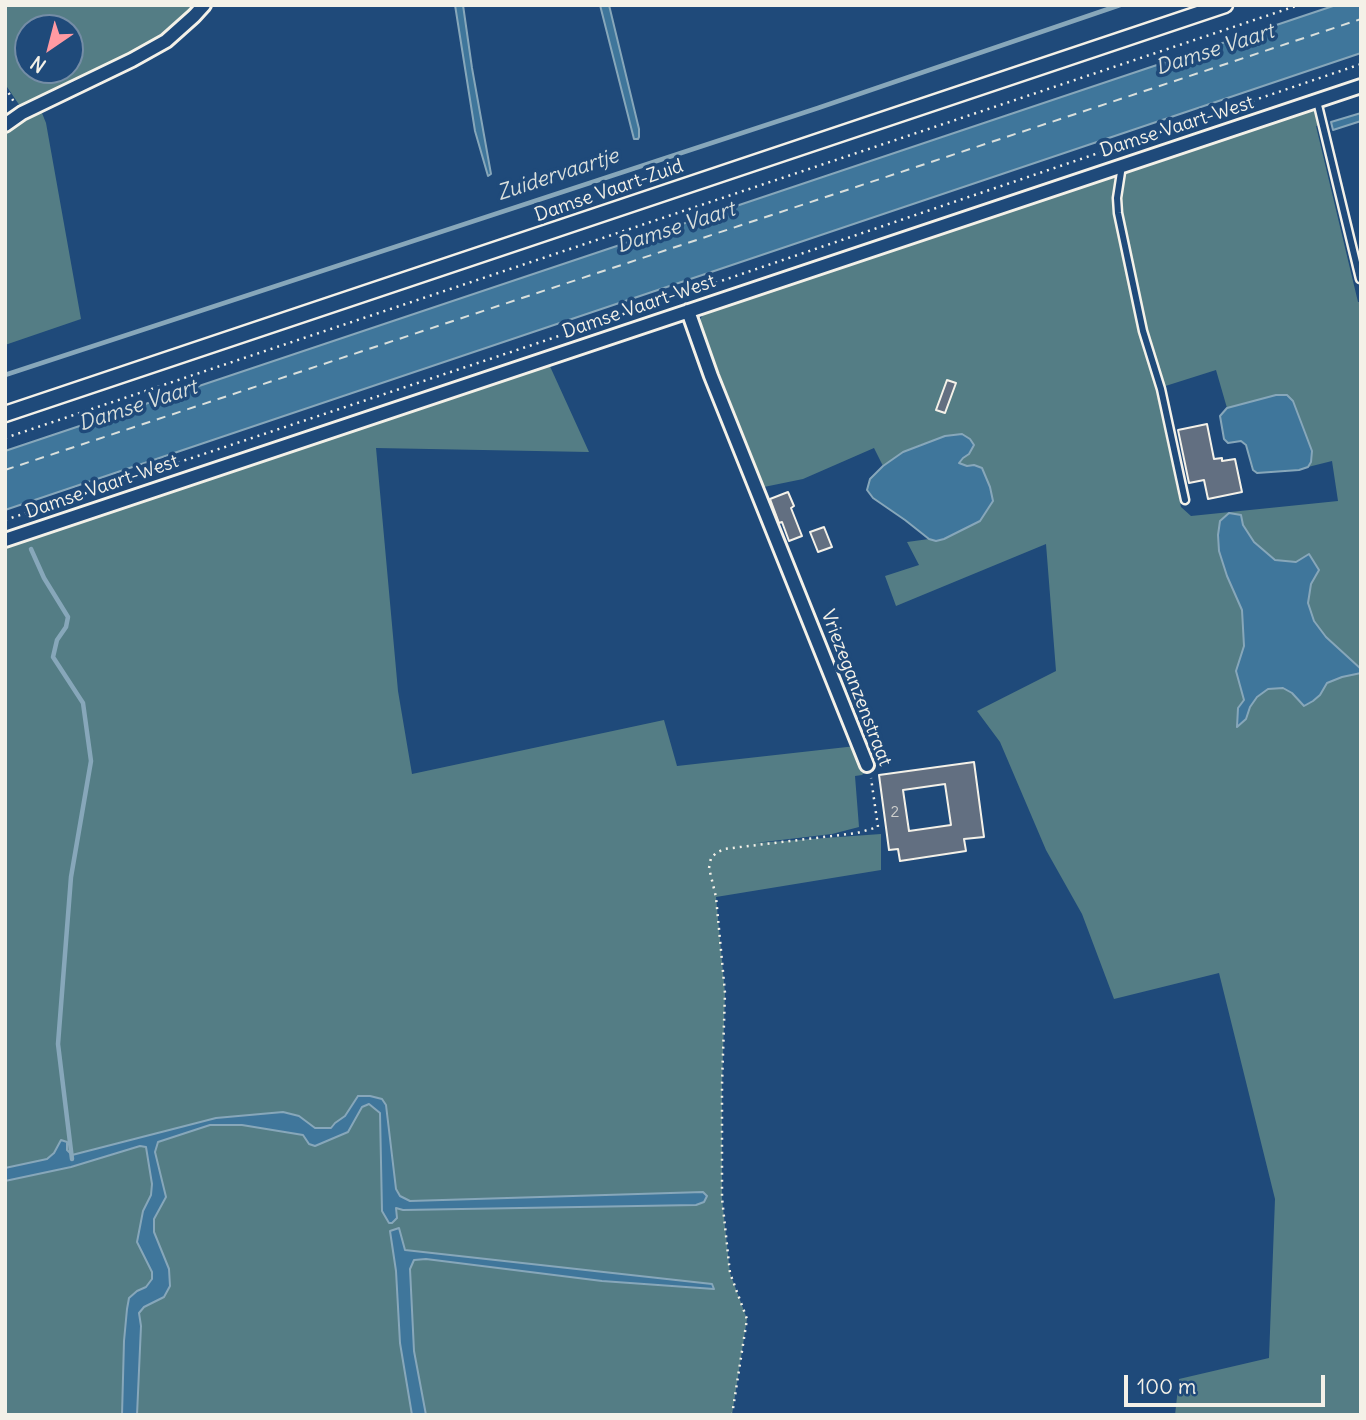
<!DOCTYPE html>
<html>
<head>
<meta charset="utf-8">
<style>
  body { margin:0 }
  #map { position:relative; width:1366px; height:1420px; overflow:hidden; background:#1f4a7a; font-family:Delius,sans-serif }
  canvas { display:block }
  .frame { position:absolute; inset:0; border:7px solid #f4f1e8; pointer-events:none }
  .north { position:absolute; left:14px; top:14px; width:70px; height:70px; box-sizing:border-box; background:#1f4a7a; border:2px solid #748da6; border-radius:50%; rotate:215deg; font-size:19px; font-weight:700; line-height:28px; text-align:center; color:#f4f1e8 }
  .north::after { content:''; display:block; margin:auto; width:24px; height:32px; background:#ff9aa2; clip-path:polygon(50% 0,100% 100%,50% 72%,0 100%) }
  .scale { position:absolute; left:1124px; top:1375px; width:201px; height:32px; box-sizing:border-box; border:4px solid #f4f1e8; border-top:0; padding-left:9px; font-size:21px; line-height:24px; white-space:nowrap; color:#f4f1e8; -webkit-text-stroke:5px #1f4a7a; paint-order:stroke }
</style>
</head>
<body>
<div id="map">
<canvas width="1366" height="1420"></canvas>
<div class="frame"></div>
<div class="north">N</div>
<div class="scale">100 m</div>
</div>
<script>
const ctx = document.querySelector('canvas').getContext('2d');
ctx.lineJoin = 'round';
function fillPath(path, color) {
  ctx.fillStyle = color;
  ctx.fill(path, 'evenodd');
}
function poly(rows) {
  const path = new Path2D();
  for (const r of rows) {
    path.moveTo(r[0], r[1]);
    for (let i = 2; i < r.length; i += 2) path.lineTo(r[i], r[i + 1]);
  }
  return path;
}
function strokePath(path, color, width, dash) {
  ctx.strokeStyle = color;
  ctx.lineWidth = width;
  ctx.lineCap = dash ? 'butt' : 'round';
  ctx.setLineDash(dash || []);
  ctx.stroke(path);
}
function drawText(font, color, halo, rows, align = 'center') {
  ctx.font = font + ' Delius,sans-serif';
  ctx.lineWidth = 7;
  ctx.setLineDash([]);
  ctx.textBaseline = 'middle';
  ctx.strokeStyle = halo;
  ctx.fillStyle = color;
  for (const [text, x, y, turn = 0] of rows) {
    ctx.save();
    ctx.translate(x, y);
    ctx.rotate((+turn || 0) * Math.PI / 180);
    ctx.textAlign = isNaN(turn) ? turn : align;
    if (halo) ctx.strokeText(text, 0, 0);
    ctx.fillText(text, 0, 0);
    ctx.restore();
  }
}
fillPath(poly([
  [5,5,200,5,164,39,22,109,5,84],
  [28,28,70,28,70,70,28,70],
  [1316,105,1322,124,1316,126,1358,302,1361,302,1361,669,1326,637,1314,622,1308,603,1311,584,1319,570,1309,554,1296,562,1275,560,1254,542,1243,525,1241,515,1229,513,1220,521,1219,551,1227,576,1242,610,1244,647,1236,671,1244,700,1246,719,1250,707,1257,697,1268,689,1283,687,1292,693,1320,695,1327,683,1342,677,1361,673,1361,1415,1175,1415,1179,1379,1269,1358,1275,1199,1219,973,1114,999,1082,914,1046,850,1000,742,977,711,1056,671,1046,544,896,606,885,576,919,565,907,542,929,539,936,541,944,539,980,521,967,466,959,463,963,458,969,454,974,445,970,439,922,444,904,452,883,466,874,448,803,479,759,488,704,347,699,322,703,314,708,308],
  [1216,370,1227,408,1276,395,1287,395,1311,462,1308,467,1332,461,1338,501,1191,516,1181,507,1156,389],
  [40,108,46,123,81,319,5,345,5,129],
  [548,362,589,452,376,448,398,691,412,774,664,720,677,766,856,746,865,772,862,775,855,776,859,827,832,834,755,843,881,834,881,870,716,897,725,993,722,1085,722,1198,730,1273,747,1319,732,1415,5,1415,5,541]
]), '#547d85');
const water = poly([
  [455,5,463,5,472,68,491,174,488,176,475,131,455,5],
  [600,5,609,5,639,129,639,137,638,139,634,139,600,5],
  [1336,5,1361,5,1361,53,5,510,5,451,1336,5],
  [1361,113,1361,121,1333,130,1331,122,1361,113],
  [1276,395,1287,395,1293,401,1312,451,1311,462,1308,467,1299,470,1257,473,1253,470,1246,445,1241,441,1228,443,1224,439,1220,416,1227,408,1276,395],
  [962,434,970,439,974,445,969,454,963,458,959,463,967,466,974,465,982,468,990,487,993,501,980,521,944,539,936,541,929,539,905,520,873,498,867,490,870,479,883,466,903,452,945,436,962,434],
  [1229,513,1241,515,1243,525,1254,542,1275,560,1296,562,1309,554,1319,570,1311,584,1308,603,1314,621,1326,637,1361,669,1361,673,1342,677,1327,683,1320,695,1313,701,1304,706,1292,693,1283,688,1268,689,1257,697,1250,707,1246,719,1237,727,1238,708,1244,700,1236,671,1244,646,1242,610,1227,576,1219,551,1218,535,1220,521,1229,513],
  [358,1096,370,1096,382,1099,386,1105,396,1189,400,1196,410,1201,703,1192,707,1196,704,1202,696,1205,403,1210,396,1208,397,1218,392,1223,389,1223,382,1211,380,1113,369,1104,362,1107,348,1132,315,1146,309,1144,303,1135,242,1125,210,1125,158,1142,155,1152,166,1197,154,1219,154,1232,169,1269,170,1286,164,1297,144,1307,139,1313,141,1326,137,1415,122,1415,124,1341,127,1309,129,1298,137,1291,146,1287,152,1279,152,1272,137,1242,143,1211,151,1195,152,1184,146,1147,140,1146,71,1167,5,1181,5,1168,47,1159,54,1153,61,1140,67,1142,67,1150,72,1155,216,1118,283,1112,299,1116,315,1128,331,1128,335,1123,345,1116,358,1096],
  [399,1228,405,1250,712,1284,714,1289,602,1281,426,1259,414,1260,410,1269,414,1351,426,1415,412,1415,400,1343,396,1271,390,1231,399,1228]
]);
fillPath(water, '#3f769b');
strokePath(water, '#87a7ba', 2);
strokePath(poly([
  [5,375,818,108,1120,5],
  [31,549,44,578,68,617,66,627,57,640,53,657,83,703,91,761,71,877,58,1044,72,1159]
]), '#87a7ba', 4.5);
strokePath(poly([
  [5,470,1361,19]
]), '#d9dfdc', 2, [9, 7]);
const building = poly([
  [947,380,956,383,945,413,936,410,947,380],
  [1207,424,1214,459,1222,458,1222,461,1235,459,1242,492,1208,499,1204,480,1189,483,1178,430,1207,424],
  [788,492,794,506,791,508,802,536,789,541,782,522,779,523,770,499,788,492],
  [824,527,832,547,818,552,810,532,824,527],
  [974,762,984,837,964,839,966,851,900,861,898,849,889,850,879,775,974,762],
  [945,784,951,825,909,831,903,790,945,784]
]);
fillPath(building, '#626f81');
strokePath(building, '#f4f1e8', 2);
const service = poly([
  [1317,101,1360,279],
  [1119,167,1121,172,1117,198,1118,213,1143,331,1161,389,1185,500]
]);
const minor = poly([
  [5,125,22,113,132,60,166,41,194,16,204,5],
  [688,311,711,376,867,765],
  [5,540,1361,86]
]);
const tertiary = poly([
  [5,414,1225,5]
]);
strokePath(service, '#f4f1e8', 11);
strokePath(minor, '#f4f1e8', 18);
strokePath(tertiary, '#f4f1e8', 19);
strokePath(poly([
  [5,87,14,102],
  [5,438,1299,5],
  [5,520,538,343,1361,64],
  [732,1415,747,1319,730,1273,722,1198,722,1085,725,993,716,897,709,868,711,858,716,853,724,849,857,833,878,827,871,778]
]), '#f4f1e8', 2.5, [2, 5]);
strokePath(service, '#1f4a7a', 6);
strokePath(minor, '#1f4a7a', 12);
strokePath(tertiary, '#1f4a7a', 14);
drawText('16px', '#d0d0ce', null, [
  ["2",895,812]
]);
drawText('19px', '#f4f1e8', '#1f4a7a', [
  ["Damse Vaart-West",1177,127,-18],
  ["Damse Vaart-Zuid",609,191,-19],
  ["Damse Vaart-West",639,307,-19],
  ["Damse Vaart-West",102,487,-19],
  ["Vriezeganzenstraat",856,688,69]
]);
drawText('italic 21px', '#d9dfdc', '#1f4a7a', [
  ["Damse Vaart",1215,50,-18],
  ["Zuidervaartje",558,175,-18],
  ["Damse Vaart",676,228,-18],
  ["Damse Vaart",138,406,-18]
]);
</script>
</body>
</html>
